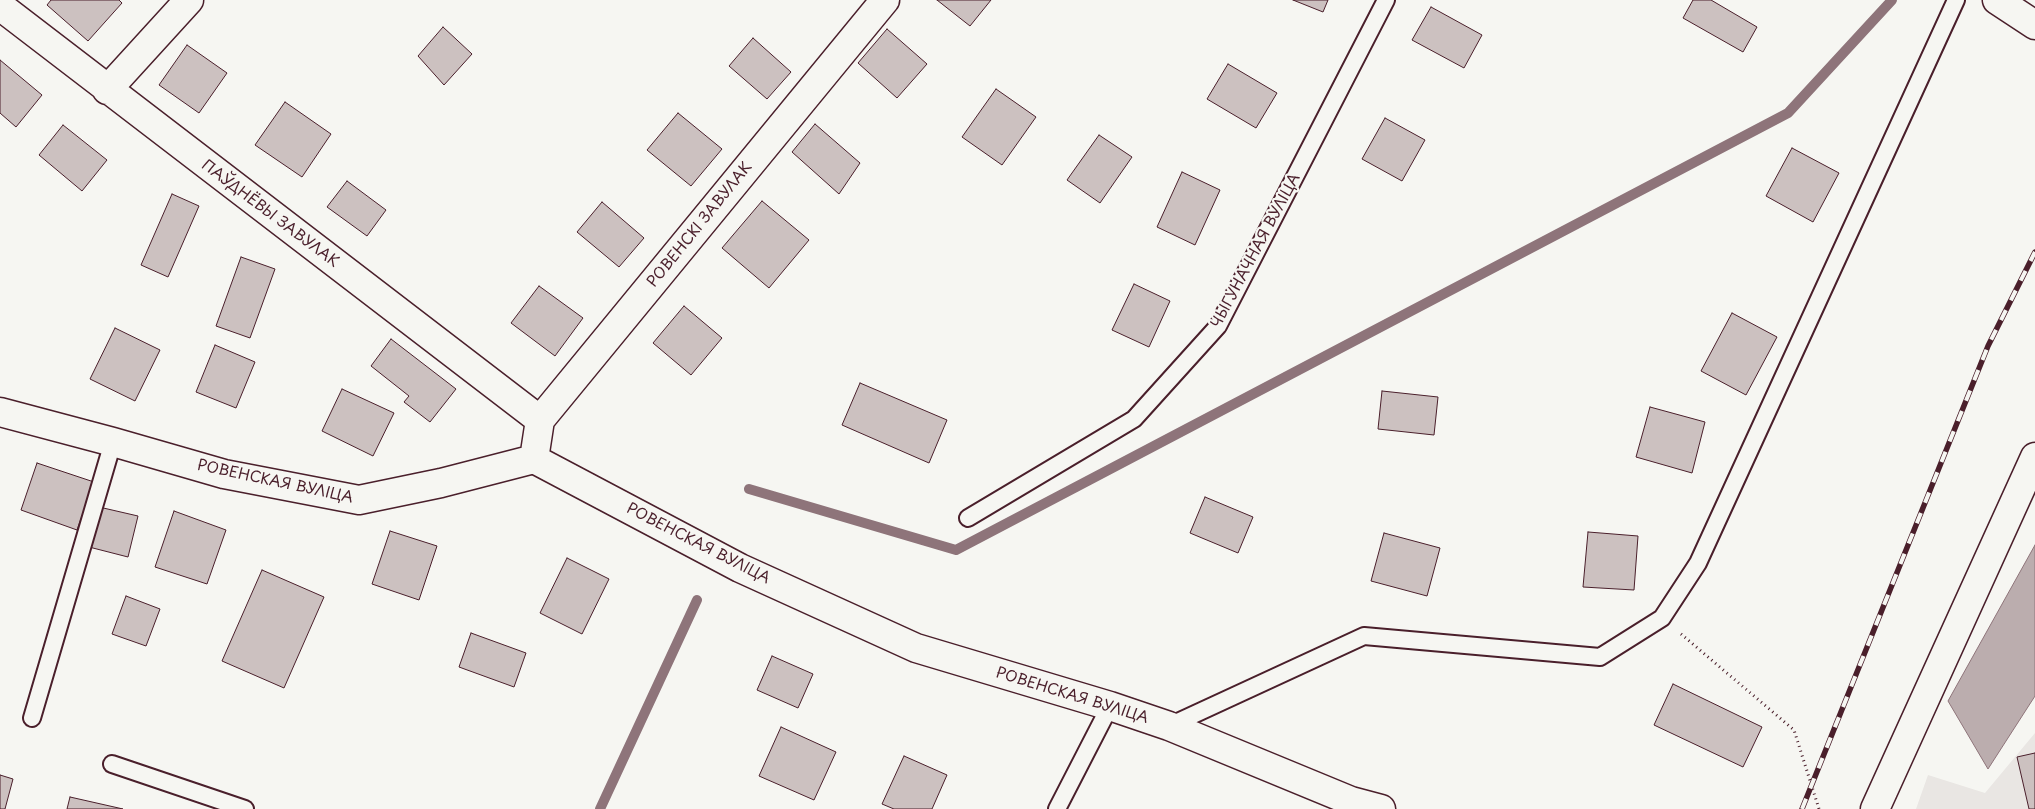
<!DOCTYPE html>
<html>
<head>
<meta charset="utf-8">
<style>
  body { margin:0 }
  canvas { display:block; background:#f6f6f2 }
</style>
</head>
<body>
<canvas width="2035" height="809"></canvas>
<script>
const ctx = document.querySelector('canvas').getContext('2d');
ctx.lineJoin = 'round';
function fillPath(path, color) {
  ctx.fillStyle = color;
  ctx.fill(path, 'evenodd');
}
function poly(rows) {
  const path = new Path2D();
  for (const r of rows) {
    path.moveTo(r[0], r[1]);
    for (let i = 2; i < r.length; i += 2) path.lineTo(r[i], r[i + 1]);
  }
  return path;
}
function strokePath(path, color, width, dash) {
  ctx.strokeStyle = color;
  ctx.lineWidth = width;
  ctx.lineCap = dash ? 'butt' : 'round';
  ctx.setLineDash(dash || []);
  ctx.stroke(path);
}
function drawText(font, color, halo, rows, align = 'center') {
  ctx.font = font + ' "Playpen Sans",sans-serif';
  ctx.lineWidth = 4.5;
  ctx.setLineDash([]);
  ctx.textBaseline = 'middle';
  ctx.strokeStyle = halo;
  ctx.fillStyle = color;
  for (const [text, x, y, turn = 0] of rows) {
    ctx.save();
    ctx.translate(x, y);
    ctx.rotate((+turn || 0) * Math.PI / 180);
    ctx.textAlign = isNaN(turn) ? turn : align;
    if (halo) ctx.strokeText(text, 0, 0);
    ctx.fillText(text, 0, 0);
    ctx.restore();
  }
}
fillPath(poly([
  [2035,733,2035,809,1916,809,1928,775,1985,793]
]), '#e9e6e3');
const water = poly([
  [2035,545,2035,696,1988,769,1948,701,2035,545]
]);
fillPath(water, '#bbadae');
strokePath(water, '#8e747a', 1);
strokePath(poly([
  [749,489,956,550,1788,113,1892,0],
  [600,809,697,600]
]), '#8e747a', 10);
const building = poly([
  [51,0,119,0,122,3,88,41,47,5,51,0],
  [937,0,991,0,970,26,937,0],
  [1293,0,1328,0,1323,12,1293,0],
  [1693,0,1711,0,1757,27,1743,52,1683,18,1693,0],
  [1431,7,1482,35,1464,68,1412,40,1431,7],
  [443,27,472,54,444,85,418,56,443,27],
  [887,29,927,64,897,98,858,63,887,29],
  [753,38,791,72,767,99,729,66,753,38],
  [187,45,227,73,199,113,159,85,187,45],
  [0,60,42,95,16,127,0,113,0,60],
  [1228,64,1277,93,1256,128,1207,99,1228,64],
  [996,89,1036,117,1002,165,962,137,996,89],
  [285,102,331,134,302,177,255,145,285,102],
  [678,113,722,149,691,186,647,150,678,113],
  [1385,118,1425,140,1402,181,1362,159,1385,118],
  [815,124,860,163,839,194,792,152,815,124],
  [63,125,107,160,82,191,39,155,63,125],
  [1099,135,1132,157,1100,203,1067,180,1099,135],
  [1792,148,1839,173,1813,222,1766,196,1792,148],
  [1182,172,1220,190,1195,245,1157,227,1182,172],
  [347,181,386,210,367,236,327,207,347,181],
  [172,194,199,206,168,277,141,265,172,194],
  [762,201,809,240,769,288,722,248,762,201],
  [602,202,644,238,619,267,577,232,602,202],
  [241,257,275,269,250,338,216,326,241,257],
  [1134,284,1170,301,1149,347,1112,330,1134,284],
  [539,286,583,318,555,356,511,323,539,286],
  [684,306,722,338,691,375,653,343,684,306],
  [1732,313,1777,337,1746,395,1701,371,1732,313],
  [115,328,160,350,135,401,90,379,115,328],
  [391,339,456,389,430,422,404,402,409,396,371,366,391,339],
  [215,345,255,362,236,408,196,392,215,345],
  [860,383,947,420,929,463,842,425,860,383],
  [342,389,394,413,373,456,322,431,342,389],
  [1382,391,1438,397,1434,435,1378,429,1382,391],
  [1650,407,1705,422,1692,473,1636,457,1650,407],
  [37,463,94,482,77,530,21,510,37,463],
  [1205,497,1253,517,1238,553,1190,533,1205,497],
  [99,507,138,516,128,557,89,547,99,507],
  [174,511,226,530,207,584,155,567,174,511],
  [390,531,437,546,419,600,372,584,390,531],
  [1588,532,1638,536,1634,590,1583,587,1588,532],
  [1384,533,1440,548,1427,596,1371,581,1384,533],
  [567,558,609,579,582,634,540,613,567,558],
  [262,570,324,597,284,688,222,661,262,570],
  [126,596,160,609,146,646,112,634,126,596],
  [471,633,526,653,514,687,459,667,471,633],
  [772,656,813,674,798,708,757,690,772,656],
  [1673,684,1762,727,1743,767,1654,725,1673,684],
  [781,727,836,752,814,800,759,776,781,727],
  [2035,753,2035,809,2029,809,2017,757,2035,753],
  [904,756,947,775,932,809,894,809,882,804,904,756],
  [0,775,13,779,5,809,0,809,0,775],
  [70,797,123,809,67,809,70,797]
]);
fillPath(building, '#ccc1c0');
strokePath(building, '#4a1f2b', 1);
const service = poly([
  [968,518,1134,419,1218,326,1386,0],
  [32,718,113,442],
  [1169,726,1364,636,1600,657,1662,618,1698,563,1956,0],
  [112,764,245,809],
  [1057,809,1110,706]
]);
const minor = poly([
  [1997,0,2035,25],
  [0,6,540,420],
  [107,90,189,0],
  [0,412,113,442,224,474,359,500,441,483,534,459,740,568,916,648,1110,706,1169,726,1351,801,1381,809],
  [534,459,540,420,885,0],
  [1875,809,2035,457]
]);
strokePath(service, '#4a1f2b', 20);
strokePath(minor, '#4a1f2b', 31);
strokePath(poly([
  [1681,634,1794,730,1819,809]
]), '#4a1f2b', 3, [1, 4]);
strokePath(service, '#f6f6f2', 16);
strokePath(minor, '#f6f6f2', 28);
const rail = poly([
  [1802,809,1988,346,2035,252]
]);
strokePath(rail, '#4a1f2b', 5.5);
strokePath(rail, '#f6f6f2', 4, [11]);
drawText('15px', '#4a1f2b', '#f6f6f2', [
  ["ПАЎДНЁВЫ ЗАВУЛАК",270,214,37],
  ["РОВЕНСКІ ЗАВУЛАК",700,225,-51],
  ["ЧЫГУНАЧНАЯ ВУЛІЦА",1256,251,-62],
  ["РОВЕНСКАЯ ВУЛІЦА",275,482,12],
  ["РОВЕНСКАЯ ВУЛІЦА",698,544,27],
  ["РОВЕНСКАЯ ВУЛІЦА",1072,696,17]
]);
</script>
</body>
</html>
